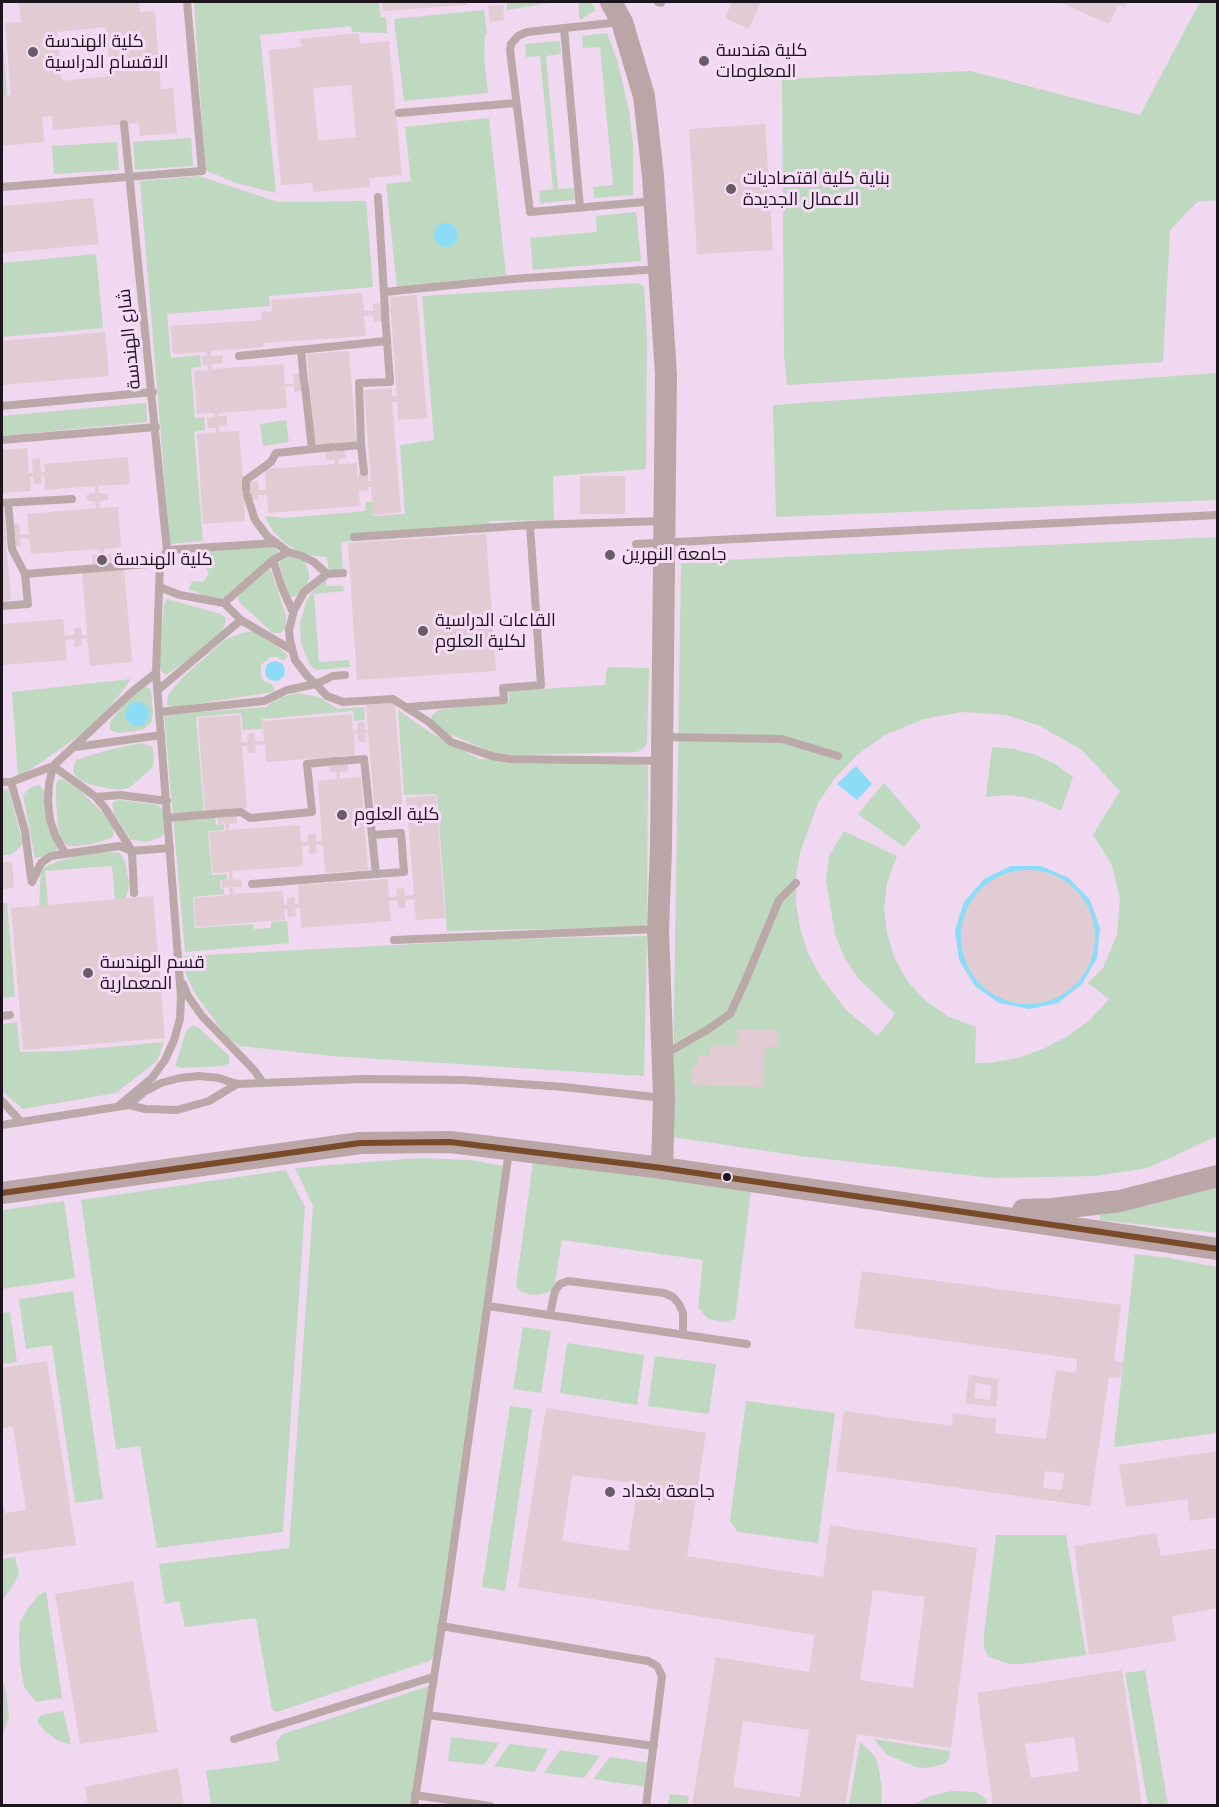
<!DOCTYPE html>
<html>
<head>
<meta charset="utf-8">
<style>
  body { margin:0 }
  #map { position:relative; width:1219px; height:1807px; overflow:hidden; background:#f0e2f1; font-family:"Times New Roman",serif }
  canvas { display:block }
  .frame { position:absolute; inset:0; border:3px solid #1d141e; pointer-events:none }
</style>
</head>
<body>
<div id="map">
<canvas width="1219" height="1807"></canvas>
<div class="frame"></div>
</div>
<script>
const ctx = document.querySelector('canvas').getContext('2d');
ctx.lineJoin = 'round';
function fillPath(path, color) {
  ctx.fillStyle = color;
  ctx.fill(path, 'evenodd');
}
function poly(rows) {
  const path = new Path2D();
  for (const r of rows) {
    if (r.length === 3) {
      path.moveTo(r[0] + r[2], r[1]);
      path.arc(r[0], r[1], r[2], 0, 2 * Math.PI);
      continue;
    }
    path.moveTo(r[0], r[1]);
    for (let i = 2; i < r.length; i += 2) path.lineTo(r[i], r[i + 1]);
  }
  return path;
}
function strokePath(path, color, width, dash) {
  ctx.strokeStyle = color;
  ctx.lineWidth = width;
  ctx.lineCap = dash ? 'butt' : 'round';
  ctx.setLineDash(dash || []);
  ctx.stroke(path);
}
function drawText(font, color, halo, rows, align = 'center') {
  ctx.font = font + ' "Times New Roman",Cairo,serif';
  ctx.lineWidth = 6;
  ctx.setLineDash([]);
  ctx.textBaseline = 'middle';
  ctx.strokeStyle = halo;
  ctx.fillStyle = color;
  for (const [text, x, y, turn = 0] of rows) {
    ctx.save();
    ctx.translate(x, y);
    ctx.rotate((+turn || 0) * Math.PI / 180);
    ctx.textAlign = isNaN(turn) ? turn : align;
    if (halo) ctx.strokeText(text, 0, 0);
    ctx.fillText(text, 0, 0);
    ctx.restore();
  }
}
fillPath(poly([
  [2,2,1217,2,1217,1805,2,1806]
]), '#efd8f0');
fillPath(poly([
  [194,2,379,2,381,17,386,17,387,33,352,32,351,26,260,35,276,193,236,183,205,170],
  [507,2,555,2,507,10],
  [578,2,591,2,596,10,580,20],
  [1200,2,1217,2,1217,200,1197,202,1170,230,1163,362,787,385,784,354,782,79,970,71,1140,115],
  [484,10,487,33,485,35,484,58,488,93,404,101,394,19],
  [607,33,618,63,629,111,633,144,633,195,594,198,593,187,613,185,600,47,583,48,582,36],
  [2,35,7,95,2,96],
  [560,41,561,54,546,56,558,189,574,188,575,200,540,203,539,191,553,189,540,56,526,57,525,44],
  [489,118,506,275,397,287,386,184,411,181,405,127],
  [191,138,193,166,135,170,133,142],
  [117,142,119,170,54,174,52,146],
  [199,176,278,202,366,201,373,287,269,296,270,306,167,314,171,358,200,355,201,367,191,368,195,418,204,417,205,430,194,432,203,541,170,544,140,181],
  [636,212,641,261,533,270,530,238,597,232,596,216],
  [96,254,103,328,2,337,2,263],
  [639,283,644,287,647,338,646,469,553,476,554,520,489,521,489,532,341,542,343,571,329,572,327,557,314,556,299,552,285,543,273,531,265,517,267,516,285,518,365,511,366,502,372,502,373,516,405,514,400,445,434,440,422,296],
  [1217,373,1217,500,776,517,773,405],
  [146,403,147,422,2,436,2,416],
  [286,420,289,442,263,446,260,424],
  [1217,537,1217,1136,1148,1168,1095,1176,992,1178,800,1156,672,1137,681,562],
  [963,712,1006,715,1038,725,1082,750,1120,791,1093,835,1112,865,1120,899,1117,935,1103,968,1088,983,1109,999,1090,1020,1068,1036,1043,1049,1018,1058,988,1063,975,1063,976,1027,947,1016,926,1001,908,982,895,959,887,934,884,908,887,883,897,856,844,831,829,856,826,880,835,934,844,957,858,978,895,1014,878,1036,847,1011,820,976,808,953,800,929,796,903,796,877,800,852,818,803,834,779,857,755,885,735,924,719],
  [275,545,278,553,225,598,205,596,189,589,192,581,203,582,209,574,205,564,197,563,192,565,188,559,196,554,212,550],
  [289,555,304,561,309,571,309,579,306,587,301,593,293,597,290,597,286,587,279,563,282,558],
  [268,568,271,570,286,616,286,629,280,633,273,633,240,603,238,599,239,595],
  [326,580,327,586,343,586,344,591,314,594,319,662,349,660,350,667,315,670,309,663,301,643,300,623,306,602,311,593],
  [168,599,220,614,225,617,226,621,222,633,188,660,167,674,162,673,158,662,164,606,165,602],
  [253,631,269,639,288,656,284,661,277,657,270,657,261,665,261,676,265,682,273,685,274,692,171,708,167,704,168,695,183,677,225,640,242,633],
  [607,667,649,668,647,744,644,748,637,752,515,755,492,752,442,731,435,725,431,717,438,710,509,702,509,691,605,685],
  [131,679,114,702,89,729,18,778,12,692],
  [144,685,151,690,153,715,151,723,142,730,119,733,110,730,110,722,125,703],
  [297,693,319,697,338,709,364,707,365,720,354,721,353,711,262,719,262,729,243,730,241,713,196,717,204,812,215,816,216,825,224,824,224,830,208,831,212,875,227,874,227,879,220,880,221,889,224,889,224,894,193,897,195,928,253,924,254,929,271,928,271,922,287,921,289,943,185,952,164,715,266,707,275,699],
  [398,710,428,731,479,759,628,763,648,766,647,923,643,927,447,931,437,794,404,795],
  [141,743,152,747,154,753,153,767,129,788,118,790,96,786,81,781,74,774,73,769,76,760,108,750],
  [992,747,1014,749,1036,755,1055,764,1073,777,1061,811,1043,802,1025,797,1006,795,986,797],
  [62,779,77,788,102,812,112,826,114,833,112,838,88,845,74,846,68,846,61,839,58,827,56,801,56,784,58,780],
  [884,783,921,826,904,847,858,814],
  [38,785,45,791,58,847,56,851,50,855,35,858,23,795,30,788],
  [8,789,23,843,17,850,10,855,3,855,2,790],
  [121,800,158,805,167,814,165,832,161,837,147,842,131,840,115,815,112,804,115,801],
  [99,851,120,853,125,862,129,883,128,891,125,899,115,899,112,866,45,871,48,905,39,906,41,869,58,861],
  [2,903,7,903,15,997,2,998],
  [647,936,644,1076,333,1056,239,1046,227,1037,196,995,186,974,184,956,511,939],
  [17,1022,20,1052,68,1051,164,1042,157,1061,116,1093,23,1109,2,1091,2,1024],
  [192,1025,199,1028,229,1056,229,1063,223,1066,181,1068,175,1066,186,1032],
  [417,1158,470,1160,505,1166,434,1655,429,1661,277,1712,272,1710,256,1618,185,1627,179,1601,165,1604,159,1564,289,1548,313,1206,295,1168],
  [533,1162,751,1191,735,1319,725,1322,708,1319,698,1307,703,1260,562,1240,554,1288,547,1293,532,1295,522,1292,516,1286],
  [286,1170,305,1207,283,1532,157,1548,140,1446,116,1449,81,1200],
  [1217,1181,1217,1233,1100,1220,1100,1212,1151,1205],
  [64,1201,75,1278,2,1289,2,1210],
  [1135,1254,1170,1258,1217,1267,1217,1433,1114,1447],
  [73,1291,103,1499,75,1503,52,1345,26,1349,19,1299],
  [10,1312,17,1362,2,1364,2,1313],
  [523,1327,551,1331,541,1393,513,1389],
  [567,1343,644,1355,637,1405,560,1393],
  [655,1356,716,1364,709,1414,648,1406],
  [746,1401,835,1413,818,1543,738,1532,730,1521],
  [510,1406,532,1409,505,1591,482,1587],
  [996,1535,1066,1535,1086,1655,1022,1664,1009,1664,989,1657,984,1648,984,1634],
  [15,1557,19,1573,12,1587,2,1601,2,1559],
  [46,1591,62,1698,36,1702,24,1687,20,1663,19,1637,20,1622,28,1608,38,1596],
  [1145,1670,1168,1805,1148,1805,1125,1673],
  [2,1684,4,1684,6,1692,9,1717,2,1736],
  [429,1686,411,1805,211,1805,206,1771,279,1761,276,1742,283,1734],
  [63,1711,71,1745,57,1740,46,1732,38,1723,38,1718,42,1715],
  [451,1737,499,1743,484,1765,448,1761],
  [874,1739,950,1751,949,1759,944,1764,927,1768,916,1767,886,1754],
  [860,1742,874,1755,878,1764,882,1789,881,1805,849,1805],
  [510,1744,548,1749,534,1772,494,1766],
  [560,1750,600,1756,584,1778,544,1773],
  [610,1757,650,1763,647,1787,593,1779],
  [952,1791,976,1792,986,1799,987,1805,913,1805,930,1796],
  [670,1794,689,1796,687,1805,668,1805]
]), '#bed9bf');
fillPath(poly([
  [446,235,12],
  [275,671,10],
  [137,714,12],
  [856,766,872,784,857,800,837,784],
  [1011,866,1041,866,1069,878,1090,900,1100,928,1097,958,1082,984,1058,1003,1029,1009,999,1003,975,986,959,960,955,930,964,902,984,879],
  [1016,887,1037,887,1057,895,1071,911,1078,931,1076,952,1066,970,1049,983,1028,988,1008,983,990,971,979,953,977,932,983,912,997,896]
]), '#8cdcf7');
fillPath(poly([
  [19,2,139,2,140,12,155,11,161,89,173,88,177,133,140,136,139,123,53,130,52,116,42,117,44,142,2,146,2,96,11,95,5,23,21,22],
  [106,27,111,76,62,81,57,32],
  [382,2,466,2,467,5,383,11],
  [732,2,761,2,749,29,725,18],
  [1059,2,1128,2,1125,8,1118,5,1109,24],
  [503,5,504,20,490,22,488,6],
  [359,33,360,44,389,41,402,175,369,178,370,187,313,192,312,183,281,185,269,50,301,47,300,39],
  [351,85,356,137,318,141,313,88],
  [765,124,773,250,697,254,689,129],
  [93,198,99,244,2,253,2,206],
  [362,293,364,311,373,311,373,304,381,303,381,310,391,309,390,297,417,295,427,418,398,420,397,402,392,402,401,512,373,515,371,487,368,487,369,490,359,491,360,506,268,513,267,495,259,495,259,499,250,500,244,495,245,521,203,524,197,434,216,432,216,428,208,428,207,418,215,417,215,413,197,414,194,371,208,370,208,365,203,365,202,356,207,356,206,352,173,354,170,326,262,320,261,312,272,311,271,300],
  [391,313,397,396,392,396,392,388,364,390,371,481,368,481,368,472,364,472,359,473,358,482,357,463,339,464,339,459,346,458,345,449,339,449,338,443,356,441,349,351,307,354,309,381,303,382,302,373,293,374,294,384,285,384,283,364,212,369,212,364,223,363,222,355,211,356,211,351,263,347,263,343,366,336,364,316,373,315,374,322,382,321,382,314],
  [294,386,294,392,302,391,302,386,310,386,314,444,333,443,334,450,325,451,326,460,334,460,335,464,265,469,266,490,259,490,258,481,249,482,244,489,239,431,219,432,219,426,227,426,227,416,219,416,219,413,287,408,285,387],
  [105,332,109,376,2,385,2,341],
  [27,448,29,473,33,473,32,459,40,458,41,472,45,472,44,464,128,457,130,484,98,486,99,493,107,493,108,500,99,501,100,508,118,507,121,547,104,549,104,555,111,554,112,564,124,569,132,662,90,666,87,638,81,639,82,646,74,647,74,639,65,640,67,660,2,665,2,624,63,619,65,636,74,635,74,628,81,627,82,635,87,635,82,572,93,565,92,555,100,555,99,549,31,554,29,538,20,539,21,546,13,547,12,539,6,540,11,600,2,601,2,503,3,503,6,536,13,536,12,524,19,524,20,535,29,534,27,514,96,508,95,501,87,501,87,494,95,493,95,486,45,490,44,475,41,476,42,483,34,484,33,477,30,477,31,491,2,493,2,450],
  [580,476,625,476,625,514,580,514],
  [486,534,496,671,357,680,348,543],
  [395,703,404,822,376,824,368,733,365,733,366,742,358,742,358,734,354,734,355,755,339,756,340,764,348,764,348,771,340,772,340,779,361,777,368,870,325,873,323,845,316,845,317,853,309,854,309,845,302,846,303,866,232,871,233,880,241,879,242,887,233,887,234,894,283,891,284,905,287,905,287,898,294,897,295,904,299,904,298,885,388,879,389,897,397,896,396,889,404,888,405,896,414,895,406,798,436,795,445,918,416,920,414,899,405,900,405,908,398,908,397,900,389,901,391,921,301,928,300,908,295,908,296,916,288,917,287,909,284,909,285,920,196,927,194,898,230,895,229,887,222,888,222,880,229,879,229,872,213,873,209,832,226,831,225,823,218,824,217,816,205,811,198,718,240,715,242,742,248,742,247,734,255,733,255,741,264,741,262,721,352,714,353,731,357,730,357,723,364,722,365,730,368,730,366,705],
  [265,744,266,762,336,757,336,764,329,765,329,772,336,772,337,779,318,781,322,841,316,842,316,834,308,835,308,842,301,842,300,825,229,830,229,824,237,823,237,815,228,810,247,808,242,746,247,746,248,753,256,753,255,745],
  [2,862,12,862,14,888,2,889],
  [1028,937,67],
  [153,896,165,1038,23,1050,11,908],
  [737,1030,777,1030,777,1047,765,1047,764,1087,691,1085,691,1066,697,1066,698,1055,710,1055,710,1045,737,1045],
  [862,1271,1121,1305,1114,1361,1123,1362,1120,1378,1109,1377,1090,1506,836,1471,844,1411,952,1426,953,1413,996,1419,995,1433,1046,1439,1056,1370,1076,1373,1077,1366,1077,1359,854,1328],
  [1045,1471,1064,1473,1062,1490,1043,1488],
  [47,1361,76,1545,2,1555,2,1500,5,1513,26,1510,13,1427,2,1428,2,1368],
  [969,1375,999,1379,996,1407,965,1403],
  [976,1383,991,1385,990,1400,974,1398],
  [546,1408,706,1433,687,1556,823,1577,830,1525,977,1548,951,1748,857,1734,845,1806,692,1806,716,1657,809,1672,815,1635,518,1587],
  [572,1475,638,1484,628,1551,562,1541],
  [873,1590,925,1597,913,1688,860,1680],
  [743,1721,809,1730,800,1797,733,1787],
  [1218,1451,1218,1517,1190,1521,1187,1499,1126,1507,1119,1465],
  [1156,1533,1161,1556,1218,1548,1218,1608,1172,1616,1176,1641,1089,1655,1074,1546],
  [133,1581,158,1732,80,1744,55,1594],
  [1122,1670,1142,1806,993,1806,977,1693],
  [1074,1737,1079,1771,1031,1778,1025,1744],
  [178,1768,184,1806,88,1806,85,1787]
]), '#e2ccd3');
strokePath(poly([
  [658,2,661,3],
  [621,22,527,32,518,36,511,44,510,50,530,212,655,201],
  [564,28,580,208],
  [399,113,516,103],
  [124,124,167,550],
  [2,187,202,171,187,2],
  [378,197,385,310],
  [384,292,512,279,659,269],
  [301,350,304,382],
  [239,356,387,341],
  [305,386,312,449],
  [2,406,153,392],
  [2,440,156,427],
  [361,445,364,472],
  [338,447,361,445,359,383,390,382,385,314],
  [246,489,246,480,271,462,276,453,333,447],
  [247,495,255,520,267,536,288,552,302,556,314,562,327,574],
  [2,503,72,499],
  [8,503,11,536],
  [354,537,530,525,662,521],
  [636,544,1218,515],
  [167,550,275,543],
  [273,560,282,588,293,612],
  [343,573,327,574,304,592,294,610,289,630,290,640,295,660,308,677,316,684,327,696,343,702,393,699,429,722,451,742,492,756,510,759,660,761],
  [25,574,160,563],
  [159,587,180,595,224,603,241,620,292,650],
  [224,603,273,560,288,552],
  [2,606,28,604,25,574,12,549,11,540],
  [158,690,241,620],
  [408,707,504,700,503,688,541,685,530,525],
  [160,712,264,701,287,690,316,684,333,676,345,675],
  [664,737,782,739,838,756],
  [76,747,161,735],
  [2,782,11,782,53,766,133,691,156,673,160,563,167,550],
  [11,782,25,831,31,878],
  [96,797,120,795,167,801],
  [228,813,241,812,250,818,312,812,307,764,336,761],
  [167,818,225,813],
  [372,835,401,833,404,872,376,874],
  [65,853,56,837,50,820,48,802,49,784,53,766,96,797,105,808,132,851,134,893],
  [32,882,41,863,51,856,119,846,132,851,170,848],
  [252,884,376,874,364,759,340,761],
  [394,940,657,929],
  [183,984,188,996,202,1016,255,1071,263,1083],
  [2,1016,10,1015],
  [665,1054,707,1030,730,1014,744,984,779,900,796,883],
  [2,1101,21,1122],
  [129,1105,144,1092,161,1083,180,1078,199,1076,219,1078,237,1084,364,1079,464,1080,564,1087,663,1098],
  [117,1107,152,1078,165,1060,174,1040,180,1019,181,997,156,673],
  [2,1125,129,1105,145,1109,177,1110,209,1101,237,1084],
  [488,1306,747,1344],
  [550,1314,555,1291,560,1284,568,1281,664,1293,673,1297,679,1304,683,1313,683,1335],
  [441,1626,648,1661,657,1666,662,1676,646,1806],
  [428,1715,654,1746],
  [234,1739,433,1677],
  [415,1795,490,1806],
  [414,1806,447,1593,509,1151]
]), '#bba8a8', 8);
strokePath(poly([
  [611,2,622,22,644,96,653,176,666,375,661,848,658,929,664,1098,662,1168],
  [2,1193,360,1143,450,1142,662,1168,1218,1249],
  [1023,1210,1053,1209,1120,1201,1218,1176]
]), '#baa6a7', 22);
strokePath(poly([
  [2,1193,360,1143,450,1142,662,1168,1218,1249]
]), '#7a4b2a', 6);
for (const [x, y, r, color] of [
  [33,52,6,"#675c68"],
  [704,61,6,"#675c68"],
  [731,189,6,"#675c68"],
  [610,555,6,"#675c68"],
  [102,560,6,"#675c68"],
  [423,631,6,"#675c68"],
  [342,815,6,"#675c68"],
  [88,973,6,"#675c68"],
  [727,1177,5,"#1d141e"],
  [610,1492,6,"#675c68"]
]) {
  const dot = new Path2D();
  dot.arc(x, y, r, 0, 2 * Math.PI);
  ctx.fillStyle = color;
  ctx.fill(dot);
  strokePath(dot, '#f6dcf7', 2);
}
drawText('18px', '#1d141e', '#f6dcf7', [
  ["كلية الهندسة",45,42],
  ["الاقسام الدراسية",45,63],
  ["كلية هندسة",716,51],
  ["المعلومات",716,72],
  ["بناية كلية اقتصاديات",743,179],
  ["الاعمال الجديدة",743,200],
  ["جامعة النهرين",622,555],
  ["كلية الهندسة",114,560],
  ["القاعات الدراسية",435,621],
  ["لكلية العلوم",435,642],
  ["كلية العلوم",354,815],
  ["قسم الهندسة",100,963],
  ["المعمارية",100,984],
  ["جامعة بغداد",622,1492]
], 'left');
drawText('18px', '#1d141e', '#f6dcf7', [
  ["شارع الهندسة",130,339,-96]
]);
</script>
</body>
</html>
